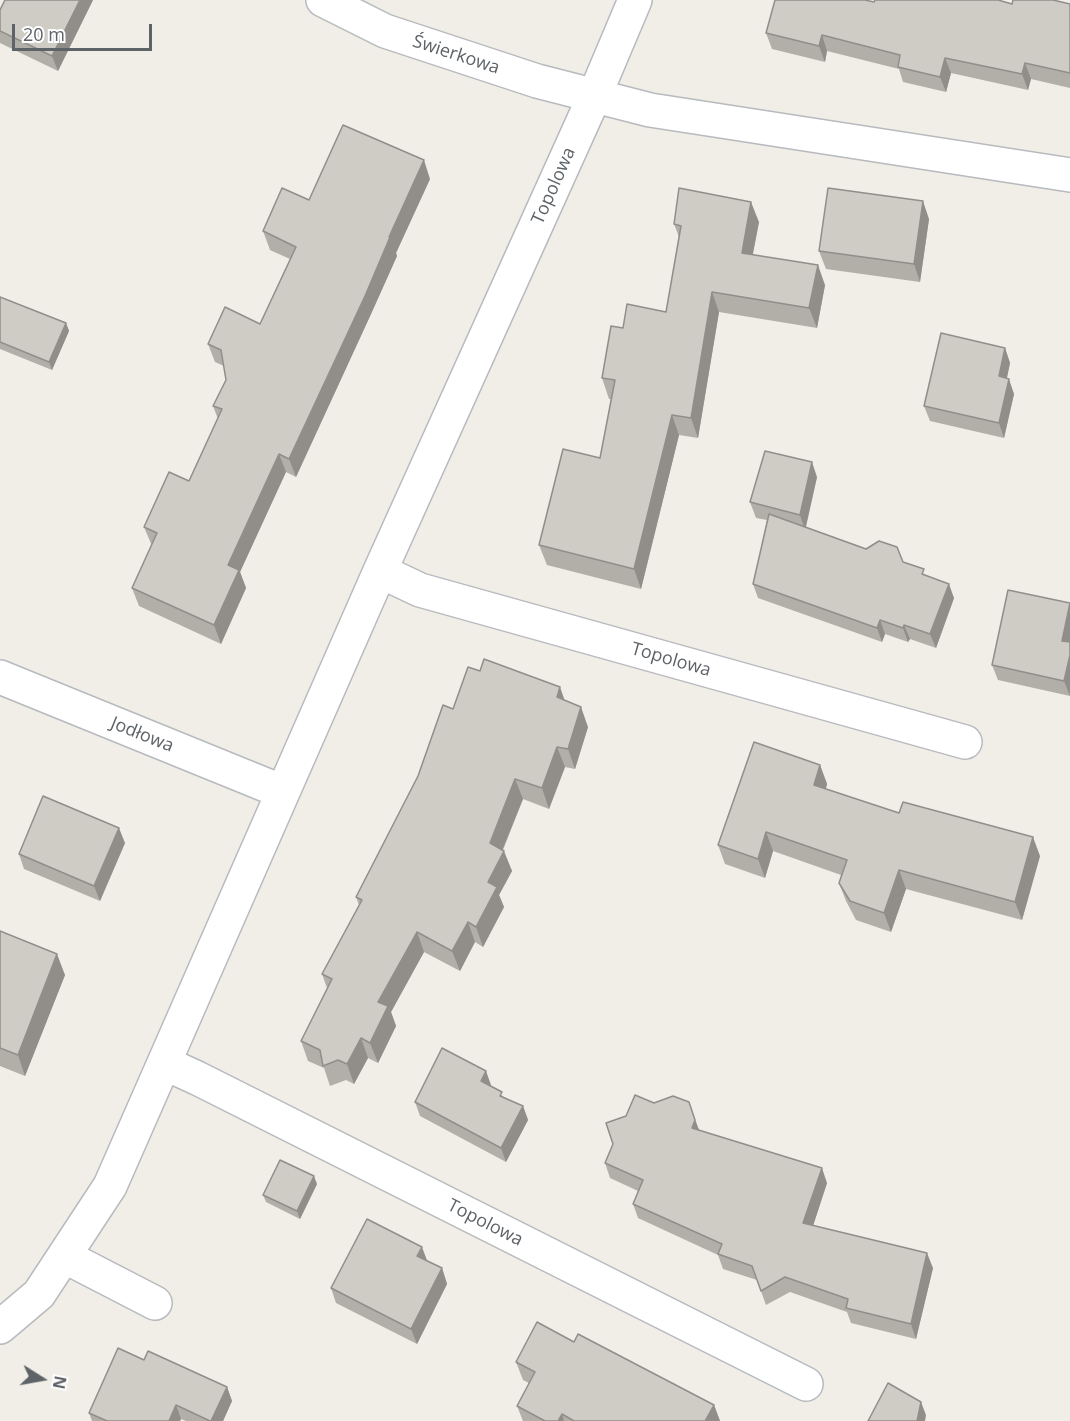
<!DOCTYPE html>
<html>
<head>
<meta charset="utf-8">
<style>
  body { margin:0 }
  #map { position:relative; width:1070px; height:1421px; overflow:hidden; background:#f1eee7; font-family:"Open Sans",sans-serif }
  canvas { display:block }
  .north { position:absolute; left:12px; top:1349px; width:60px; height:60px; -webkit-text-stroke:4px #fff; paint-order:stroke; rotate:101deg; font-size:16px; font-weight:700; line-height:24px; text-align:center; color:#5e6368 }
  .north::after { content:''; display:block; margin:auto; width:21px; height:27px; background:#5e6368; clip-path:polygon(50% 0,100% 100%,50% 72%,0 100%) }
  .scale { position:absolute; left:12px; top:24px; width:140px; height:27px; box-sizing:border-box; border:3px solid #5e6368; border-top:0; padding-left:8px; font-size:18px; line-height:21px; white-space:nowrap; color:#5e6368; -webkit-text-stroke:4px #fff; paint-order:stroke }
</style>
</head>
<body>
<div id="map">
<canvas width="1070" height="1421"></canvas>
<div class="north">N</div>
<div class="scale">20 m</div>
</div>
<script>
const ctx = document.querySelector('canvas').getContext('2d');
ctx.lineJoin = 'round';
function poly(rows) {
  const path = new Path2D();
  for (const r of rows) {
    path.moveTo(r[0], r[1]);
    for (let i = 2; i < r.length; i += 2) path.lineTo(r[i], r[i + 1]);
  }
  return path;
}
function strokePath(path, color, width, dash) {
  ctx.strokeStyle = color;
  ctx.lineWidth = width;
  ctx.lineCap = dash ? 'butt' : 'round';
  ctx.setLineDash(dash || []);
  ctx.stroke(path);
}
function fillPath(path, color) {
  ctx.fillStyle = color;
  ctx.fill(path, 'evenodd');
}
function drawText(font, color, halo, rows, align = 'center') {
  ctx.font = font + ' "Open Sans",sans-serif';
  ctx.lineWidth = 6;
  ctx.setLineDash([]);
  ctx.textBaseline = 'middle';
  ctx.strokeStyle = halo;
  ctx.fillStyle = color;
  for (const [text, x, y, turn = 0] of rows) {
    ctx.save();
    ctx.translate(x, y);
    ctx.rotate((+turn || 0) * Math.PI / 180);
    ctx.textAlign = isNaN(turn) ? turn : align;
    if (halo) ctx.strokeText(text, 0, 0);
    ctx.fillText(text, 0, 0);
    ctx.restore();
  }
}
const minor = poly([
  [323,0,385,31,537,81,650,110,1070,175],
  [380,571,420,590,965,742],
  [0,677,283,792],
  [164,1063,197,1078,806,1384],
  [64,1256,155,1303],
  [0,1327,39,1294,110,1186,380,571,594,97,635,0]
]);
strokePath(minor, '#b7babe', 36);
strokePath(minor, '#fff', 33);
fillPath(poly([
  [5,0,93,0,58,71,0,43,0,10],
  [874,2,1070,4,1070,88,1031,79,1028,90,951,73,946,92,903,82,899,69,827,51,825,62,772,49,766,33],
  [430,179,396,253,397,256,371,314,296,477,286,472,240,572,246,588,221,644,139,606,132,588,152,546,144,527,189,481,218,419,213,406,226,380,224,366,215,362,208,344,260,324,290,259,270,250,263,231,309,200],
  [929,219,920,282,826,269,819,251],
  [759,222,753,254,825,285,817,328,719,312,698,438,679,435,641,589,547,565,539,545,600,458,611,399,609,399,602,378,623,328,666,312,679,237,674,224],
  [0,297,66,323,69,331,52,370,0,349],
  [1005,348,1010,363,1007,378,1014,394,1004,438,930,421,924,406],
  [817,477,806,527,903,562,926,575,954,598,936,648,910,639,908,642,885,634,882,642,758,598,753,584,767,520,756,518,750,502],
  [1070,603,1070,696,998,680,992,665],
  [565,701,588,727,575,769,565,767,549,809,523,799,503,850,512,871,499,895,504,907,483,947,475,942,460,971,424,952,391,1012,396,1026,378,1063,368,1058,354,1084,346,1080,330,1086,324,1068,308,1061,301,1041,327,988,322,974,359,905,356,897,453,709],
  [820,765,827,784,826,789,899,813,1040,856,1022,920,906,889,891,932,856,920,846,901,839,883,841,875,773,851,765,878,725,864,718,845],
  [125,843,100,901,24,869,19,854],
  [0,931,65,975,25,1076,0,1066],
  [486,1071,490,1086,504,1097,523,1106,528,1120,506,1162,420,1116,415,1102],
  [689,1102,699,1130,827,1183,813,1226,933,1268,916,1339,851,1323,847,1312,790,1292,766,1305,757,1280,723,1269,718,1255,638,1218,633,1204,638,1191,610,1178,605,1163,626,1116,654,1103],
  [317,1184,300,1219,266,1202,263,1195],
  [442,1268,447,1284,417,1344,336,1303,331,1288],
  [574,1342,714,1405,720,1421,523,1421,517,1406,529,1383,523,1380,516,1362],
  [144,1360,227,1387,232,1401,223,1421,186,1421,181,1419,180,1421,92,1421,89,1413]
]), '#b2afa9');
fillPath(poly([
  [80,0,93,0,58,71,52,56],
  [822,35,827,51,825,62,819,46],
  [945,58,951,73,946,92,940,77],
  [1025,63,1031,79,1028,90,1022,74],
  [424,160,430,179,396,253,397,256,371,314,296,477,289,459],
  [923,201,929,219,920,282,914,264],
  [751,202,759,222,749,273,742,253],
  [818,265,825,285,817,328,809,308],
  [712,292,719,312,698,438,691,418],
  [66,323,69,331,52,370,49,362],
  [1005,348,1010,363,1004,391,999,376],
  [1009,379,1014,394,1004,438,999,423],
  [672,415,679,435,641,589,634,569],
  [279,454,286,472,240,572,246,588,221,644,214,625,228,565],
  [812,462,817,477,805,530,800,515],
  [949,584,954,598,936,648,930,634],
  [1070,603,1070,644,1062,641],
  [880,620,885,634,882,642,877,628],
  [904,625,910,639,908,642,903,628],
  [1070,655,1070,696,1064,681],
  [560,687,567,707,557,697],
  [581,707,588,727,575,769,568,749],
  [557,747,565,767,549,809,542,788],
  [820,765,827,784,821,804,814,785],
  [515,779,523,799,497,863,490,843],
  [119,828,125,843,100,901,94,886],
  [766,832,773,851,765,878,758,859],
  [1033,837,1040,856,1022,920,1015,902],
  [504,851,512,871,499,895,504,907,483,947,476,927,488,882],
  [899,870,906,889,891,932,884,913],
  [468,922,475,942,460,971,452,951],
  [417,932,424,952,391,1012,396,1026,378,1063,370,1043,378,1002],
  [57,954,65,975,25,1076,18,1055],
  [361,1038,368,1058,354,1084,347,1064],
  [486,1071,491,1085,486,1094,481,1081],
  [523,1106,528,1120,506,1162,501,1148],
  [695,1120,701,1135,692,1128],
  [822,1168,827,1183,809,1238,803,1223],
  [314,1176,317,1184,300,1219,297,1211],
  [422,1247,428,1263,417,1256],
  [927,1253,933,1268,916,1339,911,1324],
  [442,1268,447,1284,417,1344,411,1329],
  [227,1387,232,1401,223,1421,211,1421],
  [921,1402,926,1415,925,1421,917,1421],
  [176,1405,181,1419,180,1421,169,1421],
  [714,1405,720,1421,705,1421],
  [562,1414,564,1421,558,1421]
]), '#918e8a');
const building = poly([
  [5,0,80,0,52,56,0,31,0,10,5,0],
  [775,0,865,0,874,2,875,0,998,0,1012,4,1013,0,1053,0,1070,4,1070,73,1025,63,1022,74,945,58,940,77,898,67,900,55,822,35,819,46,766,33,775,0],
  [343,125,424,160,389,237,390,237,365,296,289,459,279,454,228,565,239,570,214,625,132,588,157,533,144,527,169,472,189,481,222,409,213,406,226,380,221,350,208,344,225,307,260,324,296,247,263,231,282,188,309,200,343,125],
  [679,188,751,202,742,253,818,265,809,308,712,292,691,418,672,415,634,569,539,545,563,449,600,458,615,380,602,378,611,326,623,328,627,304,666,312,681,226,674,224,679,188],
  [828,188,923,201,914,264,819,251,828,188],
  [0,297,66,323,49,362,0,342,0,297],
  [941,333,1005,348,999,376,1009,379,999,423,924,406,941,333],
  [765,451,812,462,800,515,750,502,765,451],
  [769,514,866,549,879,541,897,547,903,562,924,569,922,574,949,584,930,634,904,625,903,628,880,620,877,628,753,584,769,514],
  [1008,590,1070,603,1062,641,1070,642,1070,655,1064,681,992,665,1008,590],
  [484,659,560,687,557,697,581,707,568,749,557,747,542,788,515,779,490,843,504,851,488,882,497,887,476,927,468,922,452,951,417,932,378,1002,388,1006,370,1043,361,1038,347,1064,338,1060,323,1066,320,1050,301,1041,332,979,322,974,362,900,356,897,418,776,443,705,453,709,468,667,480,671,484,659],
  [754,742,820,765,814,785,899,813,903,802,1033,837,1015,902,899,870,884,913,850,901,839,883,847,860,766,832,758,859,718,845,754,742],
  [43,796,119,828,94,886,19,854,43,796],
  [0,931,57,954,18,1055,0,1048,0,931],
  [442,1048,486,1071,481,1081,502,1092,500,1096,523,1106,501,1148,415,1102,442,1048],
  [635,1095,654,1103,673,1096,689,1102,695,1120,692,1128,822,1168,803,1223,927,1253,911,1324,846,1308,848,1299,785,1277,761,1291,752,1266,718,1254,722,1244,633,1204,643,1180,605,1163,613,1144,606,1123,626,1116,635,1095],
  [280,1160,314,1176,297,1211,263,1195,280,1160],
  [367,1219,422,1247,417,1256,442,1268,411,1329,331,1288,367,1219],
  [537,1322,574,1342,578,1334,714,1405,705,1421,574,1421,562,1414,558,1421,545,1421,517,1406,535,1372,516,1362,537,1322],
  [118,1348,144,1360,148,1351,227,1387,211,1421,210,1421,176,1405,169,1421,107,1421,89,1413,118,1348],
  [888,1383,921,1402,917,1421,868,1421,888,1383]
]);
fillPath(building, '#cfcbc5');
strokePath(building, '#918e8a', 1.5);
drawText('18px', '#5e6368', '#fff', [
  ["Świerkowa",456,55,18],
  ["Topolowa",554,186,-66],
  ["Topolowa",671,660,16],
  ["Jodłowa",142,735,22],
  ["Topolowa",485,1223,27]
]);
</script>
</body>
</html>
